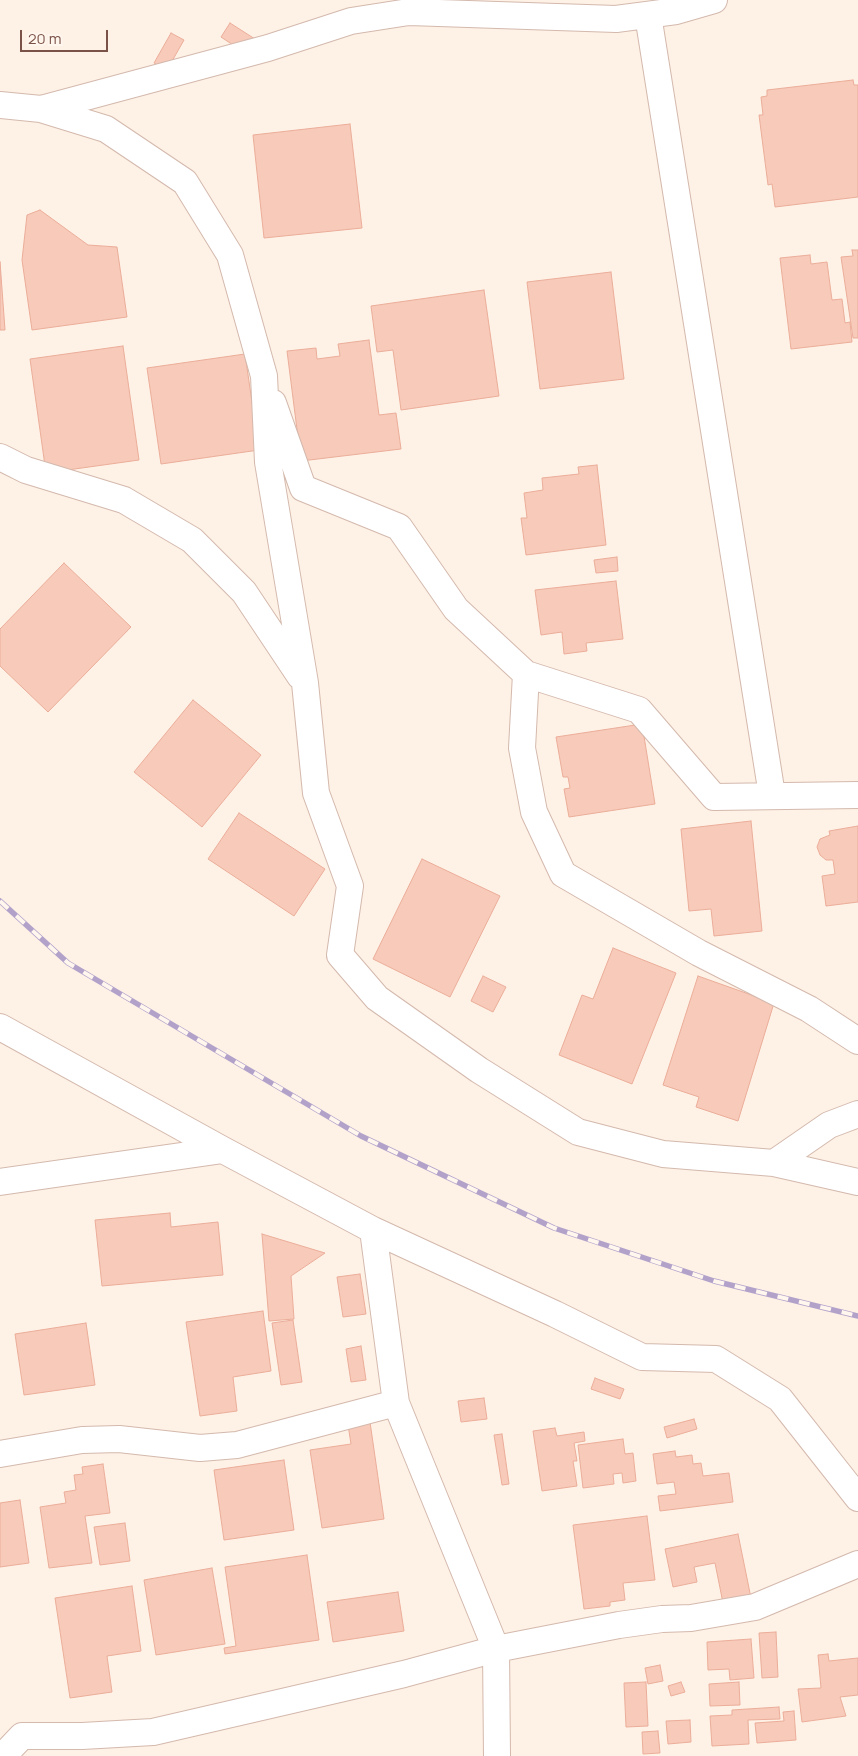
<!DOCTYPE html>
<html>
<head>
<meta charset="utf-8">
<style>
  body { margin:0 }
  #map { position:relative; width:858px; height:1756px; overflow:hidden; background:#fef1e6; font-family:Manrope,sans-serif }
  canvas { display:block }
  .scale { position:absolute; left:20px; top:30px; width:88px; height:22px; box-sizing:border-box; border:2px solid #7b5247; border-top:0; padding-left:6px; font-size:15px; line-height:18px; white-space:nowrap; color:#7b5247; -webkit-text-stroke:4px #fff6ee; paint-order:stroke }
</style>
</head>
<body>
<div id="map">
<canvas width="858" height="1756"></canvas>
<div class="scale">20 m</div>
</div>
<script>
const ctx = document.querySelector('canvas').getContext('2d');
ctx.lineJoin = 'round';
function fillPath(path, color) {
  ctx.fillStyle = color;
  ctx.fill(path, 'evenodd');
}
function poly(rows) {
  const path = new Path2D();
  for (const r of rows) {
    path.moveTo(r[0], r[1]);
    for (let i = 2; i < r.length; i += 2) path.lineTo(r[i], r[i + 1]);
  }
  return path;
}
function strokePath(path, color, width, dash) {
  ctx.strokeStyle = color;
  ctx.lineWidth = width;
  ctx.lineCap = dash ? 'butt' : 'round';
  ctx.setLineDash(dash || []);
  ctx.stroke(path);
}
const building = poly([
  [230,23,255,39,245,53,221,37,230,23],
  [171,33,184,40,167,70,154,63,171,33],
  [853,80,854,85,858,85,858,197,775,207,772,184,768,185,759,115,763,115,761,97,767,96,767,90,853,80],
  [350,124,362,228,264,238,253,135,350,124],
  [40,210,88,245,117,247,127,317,32,330,22,260,27,215,40,210],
  [852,250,858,250,858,338,853,338,841,257,853,256,852,250],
  [810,255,811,264,827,262,832,300,842,299,845,323,850,322,852,342,791,349,780,258,810,255],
  [0,262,5,330,0,330,0,262],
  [611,272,624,379,540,389,527,282,611,272],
  [484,290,499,396,401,410,393,350,377,352,371,306,484,290],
  [369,340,379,415,396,413,401,449,301,461,287,351,316,348,317,359,340,356,338,344,369,340],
  [123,346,139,460,46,473,30,359,123,346],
  [245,354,259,450,161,464,147,368,245,354],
  [597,465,606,545,526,555,521,518,527,518,524,493,543,490,542,478,579,474,578,467,597,465],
  [617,557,618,571,596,573,594,560,617,557],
  [64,563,131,627,48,712,0,666,0,629,64,563],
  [616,581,623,639,586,643,587,651,564,654,562,632,541,635,535,590,616,581],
  [193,700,261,755,202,827,134,772,193,700],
  [642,724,655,804,569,817,564,789,570,788,568,777,563,777,556,737,642,724],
  [239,813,325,869,294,916,208,859,239,813],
  [751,821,762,931,714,936,711,909,689,911,681,829,751,821],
  [858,826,858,902,826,906,822,876,835,874,833,860,826,860,820,855,817,847,820,839,830,835,829,831,858,826],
  [422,859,500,896,450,997,373,959,422,859],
  [613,948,676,973,632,1084,559,1055,582,995,593,999,613,948],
  [483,976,506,987,493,1012,471,1001,483,976],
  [698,976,774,1003,738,1121,696,1107,699,1097,663,1085,698,976],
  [170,1213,171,1227,218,1222,223,1275,102,1286,95,1220,170,1213],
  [262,1234,325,1253,291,1276,294,1319,269,1321,262,1234],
  [360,1274,366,1314,343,1317,337,1277,360,1274],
  [263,1311,271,1371,233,1377,237,1411,200,1416,186,1322,263,1311],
  [293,1320,302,1382,281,1385,272,1323,293,1320],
  [86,1323,95,1385,24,1395,15,1334,86,1323],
  [361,1346,366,1380,351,1382,346,1349,361,1346],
  [595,1378,624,1389,620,1399,591,1389,595,1378],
  [484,1398,487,1419,461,1422,458,1401,484,1398],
  [694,1419,697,1429,667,1438,664,1427,694,1419],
  [370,1422,384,1519,322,1528,310,1450,351,1444,348,1425,370,1422],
  [555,1428,557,1436,584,1432,585,1441,574,1443,577,1461,573,1461,577,1486,542,1491,533,1431,555,1428],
  [502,1434,509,1484,502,1485,494,1435,502,1434],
  [623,1439,625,1454,633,1453,636,1481,623,1483,622,1473,613,1474,614,1484,583,1488,578,1445,623,1439],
  [675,1451,676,1457,692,1455,693,1464,701,1463,703,1476,729,1473,733,1502,660,1511,658,1496,676,1494,674,1482,657,1484,653,1454,675,1451],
  [284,1460,294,1530,224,1540,214,1470,284,1460],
  [103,1464,110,1513,85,1516,92,1563,49,1568,40,1507,66,1503,64,1492,76,1490,74,1475,83,1474,82,1467,103,1464],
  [20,1500,29,1563,0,1567,0,1503,20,1500],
  [647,1516,655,1580,623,1583,625,1600,610,1602,610,1606,584,1609,573,1525,647,1516],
  [125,1523,130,1561,100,1565,94,1527,125,1523],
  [738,1534,751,1598,723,1603,715,1563,694,1567,697,1582,673,1587,665,1549,738,1534],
  [307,1555,319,1640,225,1654,224,1648,236,1646,225,1567,307,1555],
  [212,1568,225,1644,156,1655,144,1580,212,1568],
  [132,1586,141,1651,107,1656,112,1692,70,1698,55,1598,132,1586],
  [398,1592,404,1631,333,1642,327,1602,398,1592],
  [776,1632,778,1677,762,1678,759,1633,776,1632],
  [751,1639,754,1678,730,1680,729,1669,708,1670,707,1642,751,1639],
  [828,1654,829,1661,858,1658,858,1695,840,1697,846,1716,802,1722,798,1689,821,1688,818,1655,828,1654],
  [660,1665,663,1681,648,1684,645,1668,660,1665],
  [646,1682,648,1726,626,1727,624,1683,646,1682],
  [681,1682,685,1692,671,1696,668,1686,681,1682],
  [739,1682,740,1705,710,1706,709,1684,739,1682],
  [779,1707,780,1719,748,1720,749,1744,712,1746,710,1716,732,1715,732,1710,779,1707],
  [794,1711,796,1740,757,1743,755,1723,784,1721,783,1712,794,1711],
  [690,1720,691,1742,668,1744,666,1721,690,1720],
  [658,1731,660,1753,643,1754,642,1732,658,1731]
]);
fillPath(building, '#f7caba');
strokePath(building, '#ebad99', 1);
const minor = poly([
  [648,15,772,795],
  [0,105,41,109,106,129,185,182,230,255,264,376,268,462,305,683,316,793,350,886,340,955,377,998,479,1070,578,1132,663,1154,774,1163,858,1182],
  [41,109,268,48,351,21,409,12,616,19,676,11,714,0],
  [273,403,303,488,399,527,456,609,526,674,639,710,714,797,858,795],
  [0,457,26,470,124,500,192,540,244,592,300,676],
  [526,674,522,748,534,812,563,874,699,953,809,1009,858,1041],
  [0,1027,223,1150,373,1230,555,1314,642,1357,716,1359,780,1399,858,1498],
  [774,1163,829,1125,858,1114],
  [0,1182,223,1150],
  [373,1230,396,1403,496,1649,497,1756],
  [0,1454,82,1440,119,1439,200,1448,237,1445,396,1403],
  [3,1756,22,1736,82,1736,153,1732,404,1674,496,1649,619,1625,662,1619,691,1618,755,1607,858,1564]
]);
strokePath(minor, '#d4b9ad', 28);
strokePath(minor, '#fff', 26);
const rail = poly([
  [0,901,68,963,361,1136,554,1228,714,1281,858,1316]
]);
strokePath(rail, '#b2a2ca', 5.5);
strokePath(rail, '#fff6ee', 4, [11]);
</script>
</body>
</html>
